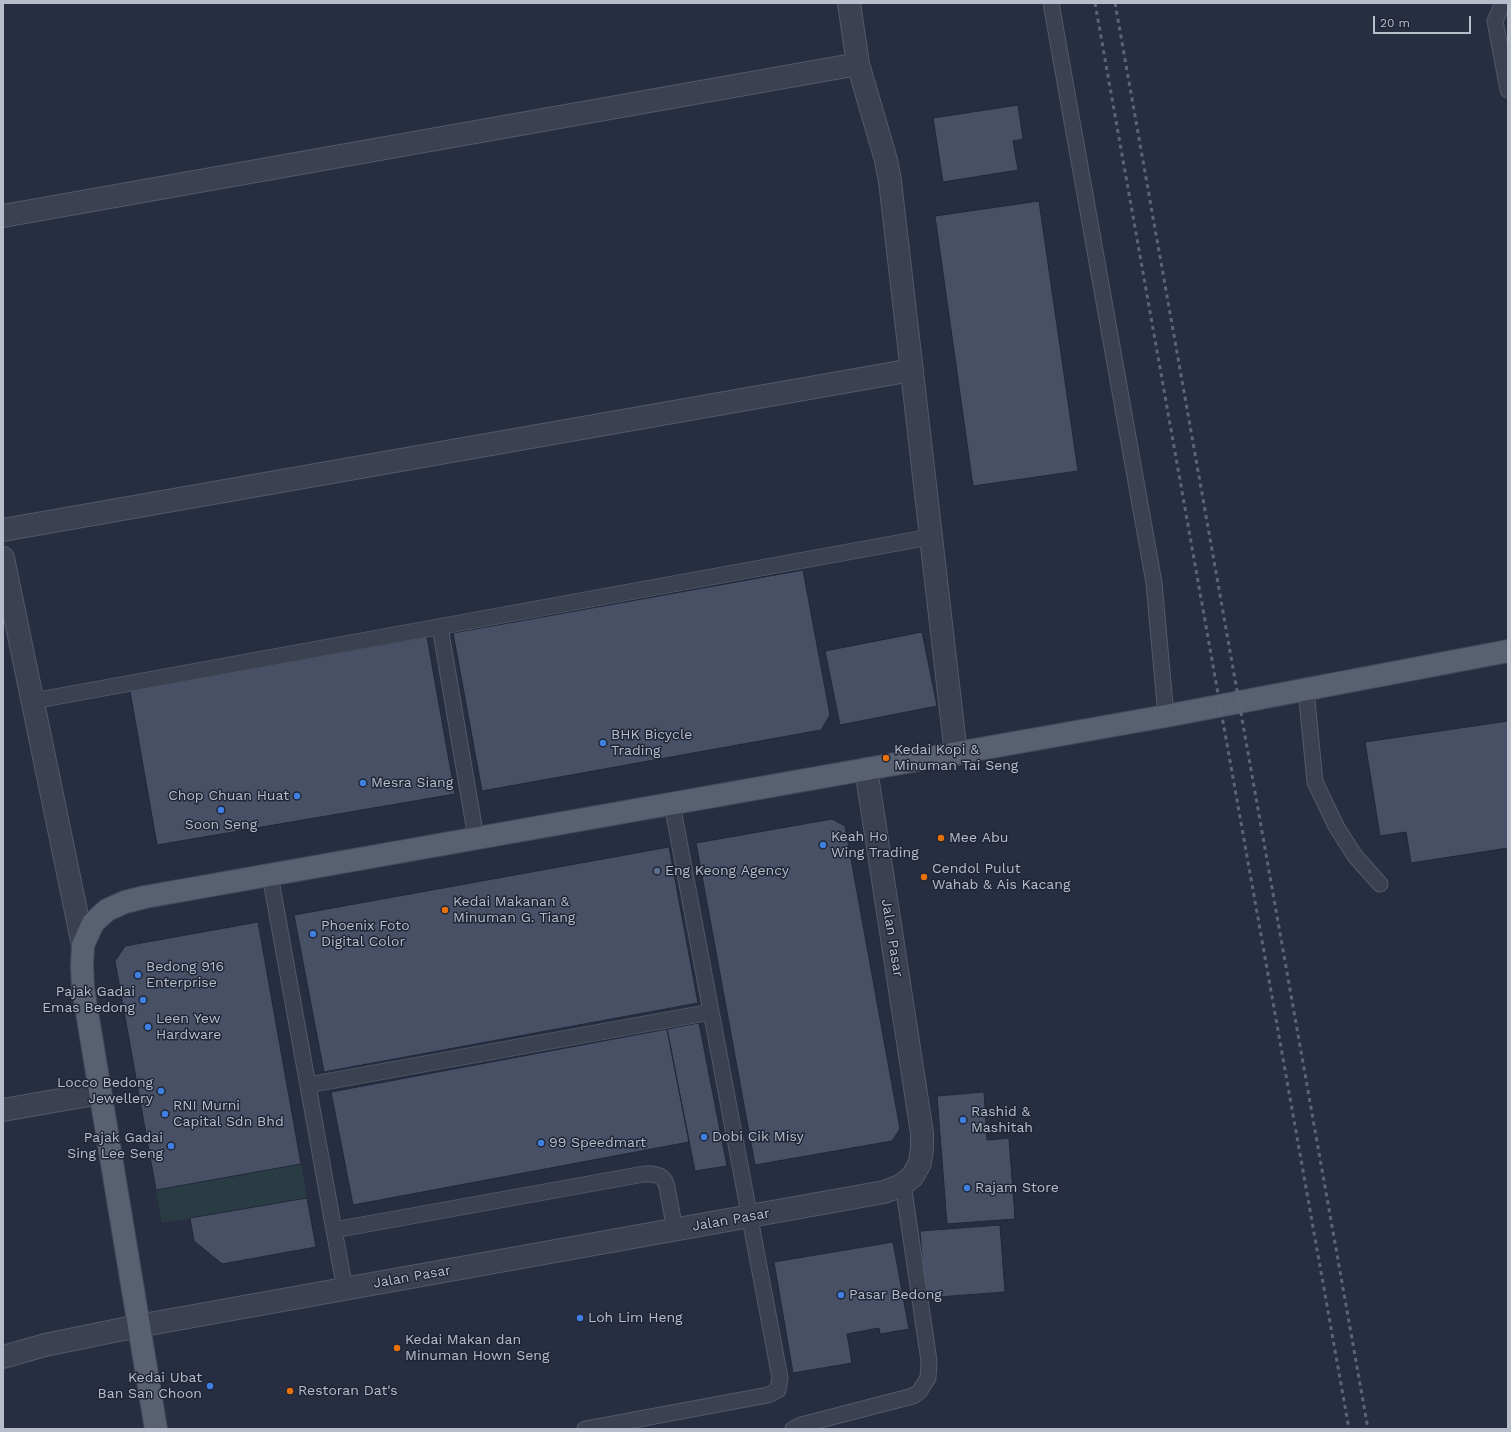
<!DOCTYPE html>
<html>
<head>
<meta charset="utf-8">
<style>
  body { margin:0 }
  #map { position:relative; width:1511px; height:1432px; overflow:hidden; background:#272e42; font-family:"Work Sans",sans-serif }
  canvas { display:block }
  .frame { position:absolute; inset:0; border:4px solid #b8bdcb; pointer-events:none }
  .scale { position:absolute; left:1373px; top:16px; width:98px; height:18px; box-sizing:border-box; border:2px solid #b8bdcb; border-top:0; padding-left:5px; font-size:12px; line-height:14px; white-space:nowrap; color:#b8bdcb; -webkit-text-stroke:3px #202637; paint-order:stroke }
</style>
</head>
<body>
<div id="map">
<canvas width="1511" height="1432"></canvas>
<div class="frame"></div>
<div class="scale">20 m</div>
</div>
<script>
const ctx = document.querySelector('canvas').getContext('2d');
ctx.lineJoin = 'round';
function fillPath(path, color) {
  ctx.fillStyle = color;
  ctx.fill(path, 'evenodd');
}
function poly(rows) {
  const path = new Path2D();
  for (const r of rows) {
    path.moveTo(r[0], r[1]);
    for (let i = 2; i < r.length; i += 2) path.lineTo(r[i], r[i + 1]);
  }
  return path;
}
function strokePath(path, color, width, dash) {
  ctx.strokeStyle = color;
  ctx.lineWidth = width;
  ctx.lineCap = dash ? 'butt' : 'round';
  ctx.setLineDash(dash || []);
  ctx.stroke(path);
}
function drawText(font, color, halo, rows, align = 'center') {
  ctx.font = font + ' "Work Sans",sans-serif';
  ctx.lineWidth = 3;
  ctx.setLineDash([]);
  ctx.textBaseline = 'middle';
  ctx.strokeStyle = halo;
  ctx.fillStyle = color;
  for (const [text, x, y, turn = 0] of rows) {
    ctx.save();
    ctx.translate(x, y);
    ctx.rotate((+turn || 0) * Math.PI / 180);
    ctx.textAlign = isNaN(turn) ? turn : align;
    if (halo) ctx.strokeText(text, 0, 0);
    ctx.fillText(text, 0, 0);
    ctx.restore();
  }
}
fillPath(poly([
  [301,1164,307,1198,162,1223,156,1190]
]), '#293c43');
const building = poly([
  [1018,105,1023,139,1013,141,1018,170,943,182,933,118,1018,105],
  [1039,201,1078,471,973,486,935,216,1039,201],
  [803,570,830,715,821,730,482,791,453,633,803,570],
  [922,632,937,706,840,725,825,651,922,632],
  [427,637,455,794,157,845,130,691,427,637],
  [1508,721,1508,848,1411,863,1406,832,1380,836,1365,742,1508,721],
  [832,819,845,826,900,1129,892,1141,755,1165,696,843,832,819],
  [669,847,698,1003,324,1072,294,915,669,847],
  [258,922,301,1164,156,1190,115,961,125,946,258,922],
  [699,1023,727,1166,695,1171,667,1029,699,1023],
  [667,1029,689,1142,353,1205,331,1092,667,1029],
  [984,1092,987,1140,1009,1138,1015,1219,947,1224,937,1096,984,1092],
  [307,1198,316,1247,222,1264,194,1241,190,1218,307,1198],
  [1000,1225,1005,1292,925,1298,920,1231,1000,1225],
  [893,1242,909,1329,880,1334,879,1328,847,1334,852,1363,793,1373,774,1262,893,1242]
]);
fillPath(building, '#485066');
strokePath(building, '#222839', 1);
const service = poly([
  [1051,3,1154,583,1166,716],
  [1503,3,1495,21,1508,90],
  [440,627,476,838],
  [1306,690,1315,782,1336,826,1355,856,1380,884],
  [33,701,930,537],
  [270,875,334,1230],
  [308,1085,711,1012],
  [345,1289,334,1230,644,1174,652,1174,660,1176,665,1181,667,1187,675,1230],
  [585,1429,768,1395,778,1390,780,1378,672,804],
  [793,1429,801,1425,913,1396,919,1392,928,1378,929,1361,903,1184]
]);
const minor = poly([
  [849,3,858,64,886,160,890,181,956,754],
  [3,216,858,64],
  [3,530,912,370],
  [3,558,83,945],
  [3,1110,100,1093],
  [3,1357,45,1345,138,1326,884,1192,900,1186,912,1177,920,1163,922,1148,922,1133,866,769]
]);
const primary = poly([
  [156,1429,83,988,82,966,83,945,93,923,107,910,125,902,145,897,1166,716,1508,651]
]);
strokePath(service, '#535969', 17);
strokePath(minor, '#535969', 24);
strokePath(primary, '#454a5b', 24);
strokePath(service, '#3b4151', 15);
strokePath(minor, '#3b4151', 22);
strokePath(primary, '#596071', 22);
strokePath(poly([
  [1095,3,1349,1429],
  [1115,3,1368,1429]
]), '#5d6478', 3, [4, 4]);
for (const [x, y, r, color] of [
  [603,743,4,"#3f7fe0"],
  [886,758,4,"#e8710a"],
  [363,783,4,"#3f7fe0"],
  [297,796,4,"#3f7fe0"],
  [221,810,4,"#3f7fe0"],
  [941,838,4,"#e8710a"],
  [823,845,4,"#3f7fe0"],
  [657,871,4,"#5c6f8a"],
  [924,877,4,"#e8710a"],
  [445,910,4,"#e8710a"],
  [313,934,4,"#3f7fe0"],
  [138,975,4,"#3f7fe0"],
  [143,1000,4,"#3f7fe0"],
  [148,1027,4,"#3f7fe0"],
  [161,1091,4,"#3f7fe0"],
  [165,1114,4,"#3f7fe0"],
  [963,1120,4,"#3f7fe0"],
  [704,1137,4,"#3f7fe0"],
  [541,1143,4,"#3f7fe0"],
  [171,1146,4,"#3f7fe0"],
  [967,1188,4,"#3f7fe0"],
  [841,1295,4,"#3f7fe0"],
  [580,1318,4,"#3f7fe0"],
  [397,1348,4,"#e8710a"],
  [210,1386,4,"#3f7fe0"],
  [290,1391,4,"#e8710a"]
]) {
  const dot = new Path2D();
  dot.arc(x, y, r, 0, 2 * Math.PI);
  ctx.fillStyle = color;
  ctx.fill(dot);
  strokePath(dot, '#202637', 1.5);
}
drawText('14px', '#b8bdcb', '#202637', [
  ["BHK Bicycle",611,735],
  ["Trading",611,751],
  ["Kedai Kopi &",894,750],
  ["Minuman Tai Seng",894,766],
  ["Mesra Siang",371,783],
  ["Chop Chuan Huat",289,796,"right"],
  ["Soon Seng",221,825,"center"],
  ["Keah Ho",831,837],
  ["Wing Trading",831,853],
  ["Mee Abu",949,838],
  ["Cendol Pulut",932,869],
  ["Wahab & Ais Kacang",932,885],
  ["Eng Keong Agency",665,871],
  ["Kedai Makanan &",453,902],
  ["Minuman G. Tiang",453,918],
  ["Phoenix Foto",321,926],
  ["Digital Color",321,942],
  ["Bedong 916",146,967],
  ["Enterprise",146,983],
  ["Pajak Gadai",135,992,"right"],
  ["Emas Bedong",135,1008,"right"],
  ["Leen Yew",156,1019],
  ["Hardware",156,1035],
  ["Locco Bedong",153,1083,"right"],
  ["Jewellery",153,1099,"right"],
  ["RNI Murni",173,1106],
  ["Capital Sdn Bhd",173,1122],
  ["Rashid &",971,1112],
  ["Mashitah",971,1128],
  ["Dobi Cik Misy",712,1137],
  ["Pajak Gadai",163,1138,"right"],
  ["Sing Lee Seng",163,1154,"right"],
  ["99 Speedmart",549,1143],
  ["Rajam Store",975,1188],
  ["Pasar Bedong",849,1295],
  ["Loh Lim Heng",588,1318],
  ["Kedai Makan dan",405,1340],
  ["Minuman Hown Seng",405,1356],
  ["Kedai Ubat",202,1378,"right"],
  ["Ban San Choon",202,1394,"right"],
  ["Restoran Dat's",298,1391]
], 'left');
drawText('14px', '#b8bdcb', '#202637', [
  ["Jalan Pasar",892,938,81],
  ["Jalan Pasar",731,1220,-10],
  ["Jalan Pasar",412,1277,-10]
]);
</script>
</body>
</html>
